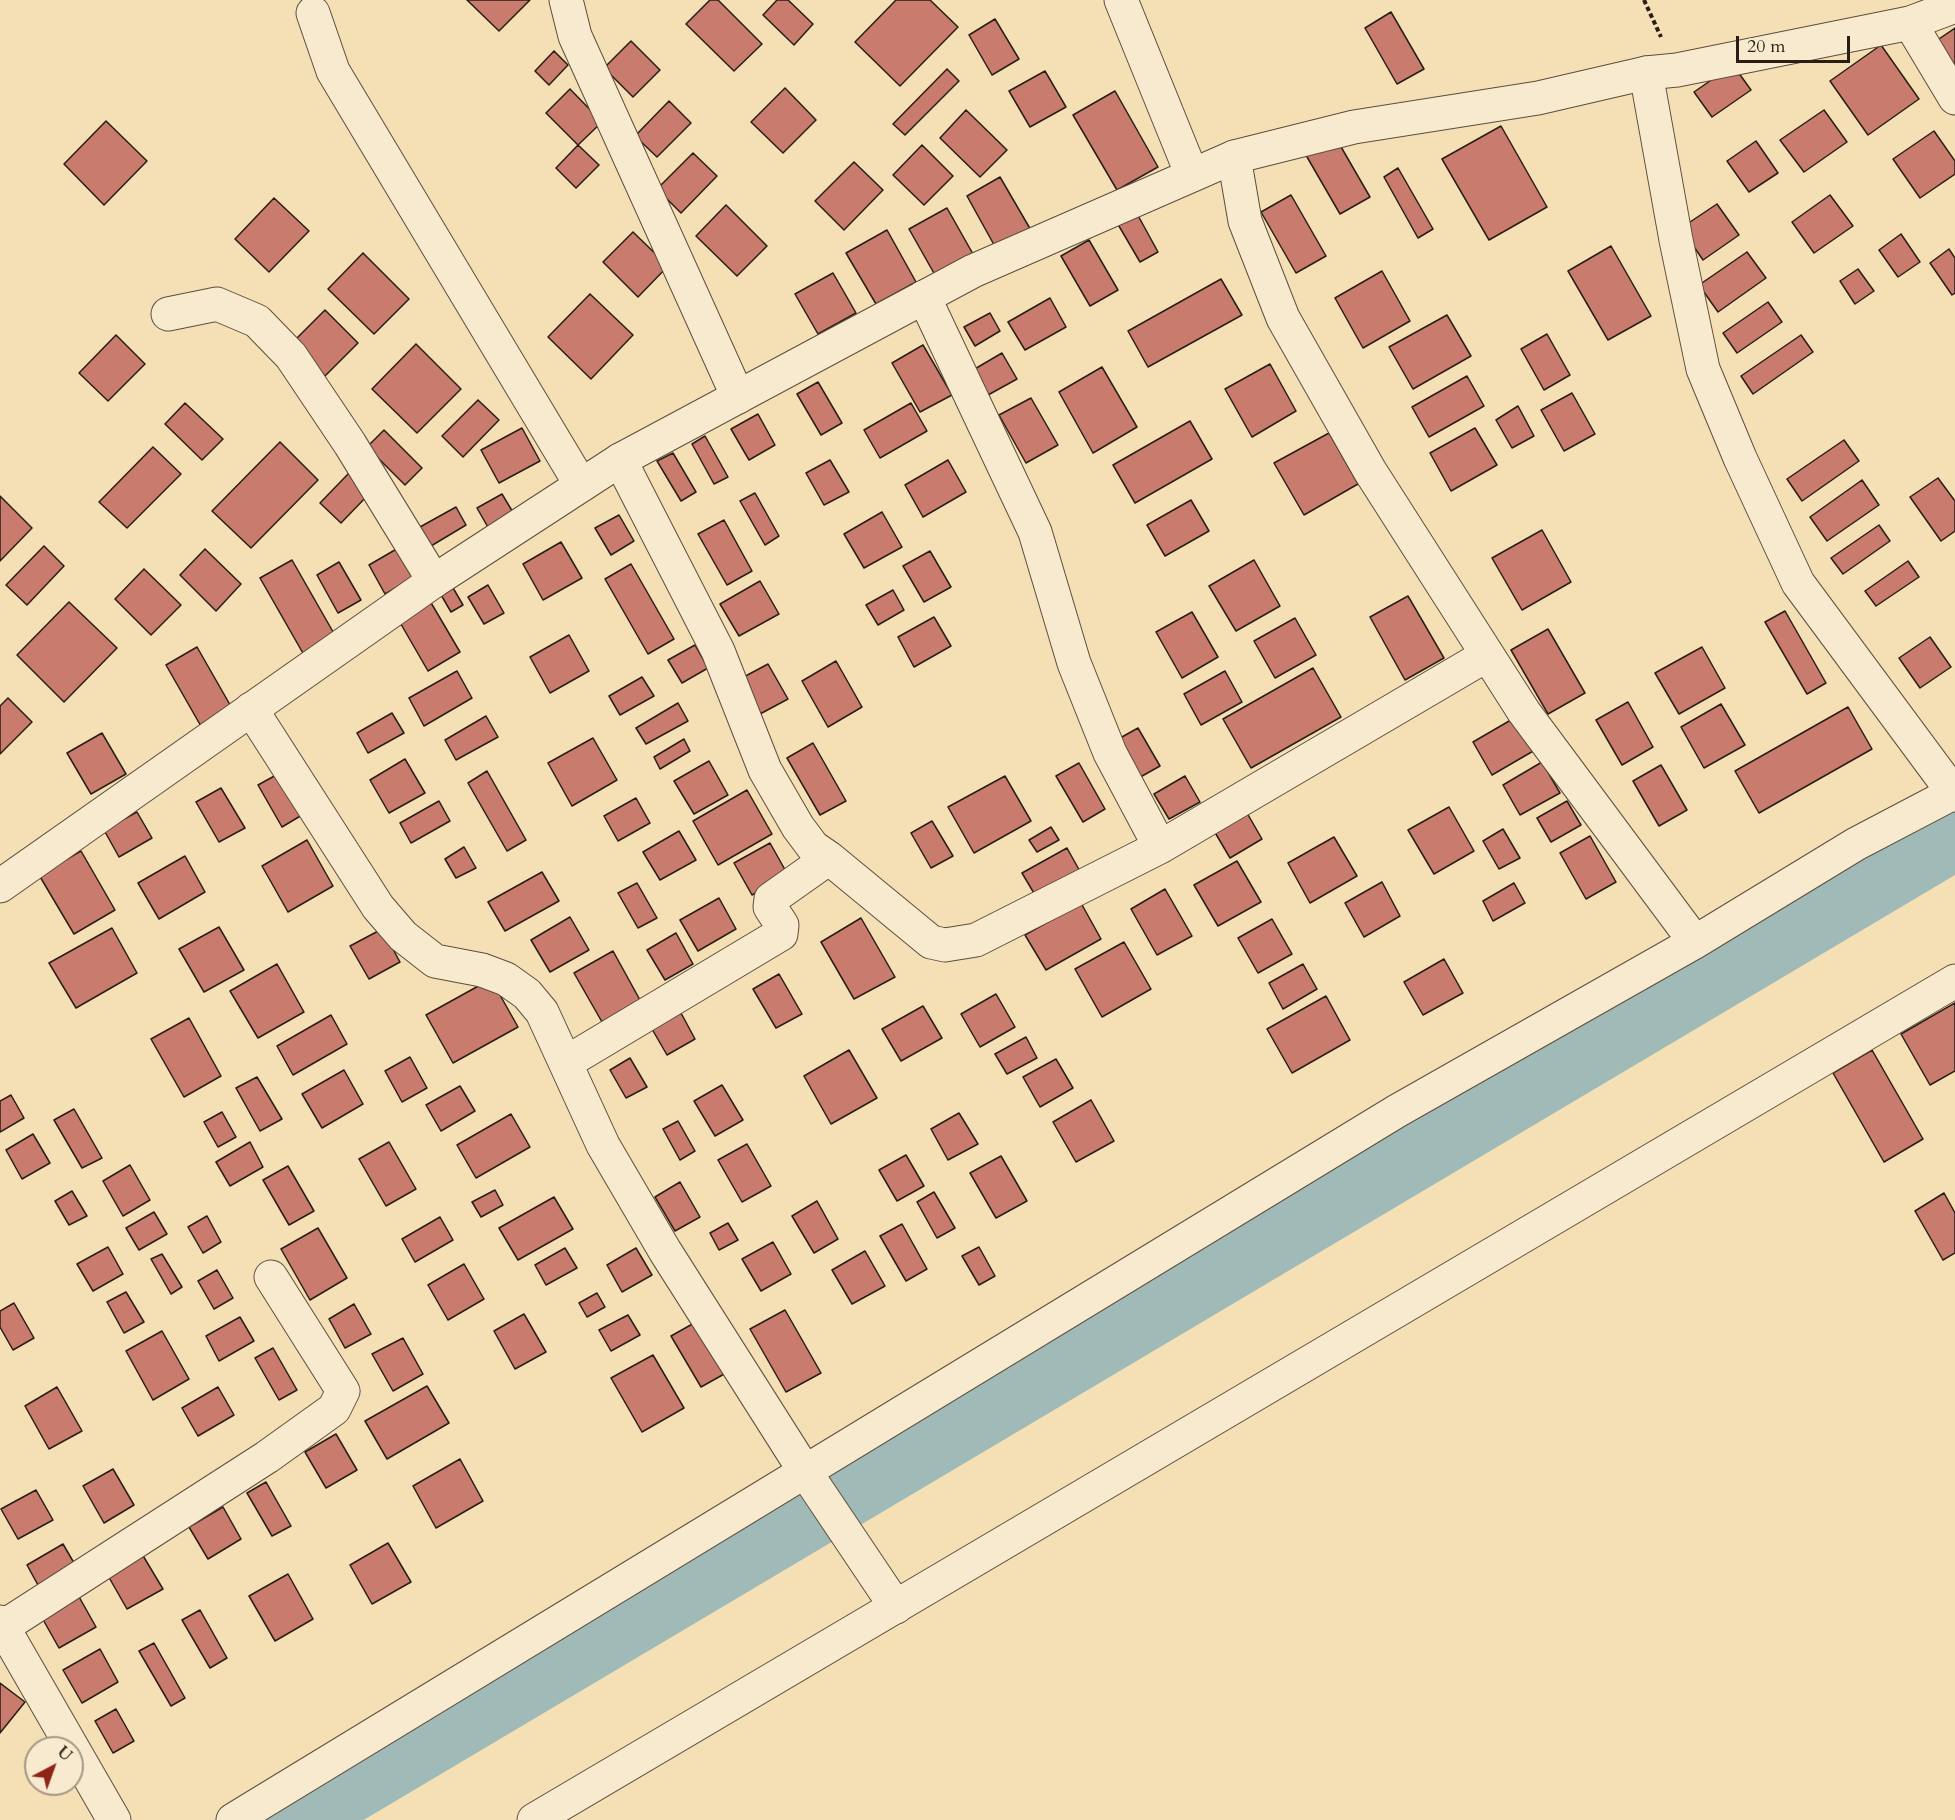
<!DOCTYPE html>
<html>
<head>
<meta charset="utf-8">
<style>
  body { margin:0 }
  #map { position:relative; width:1955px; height:1820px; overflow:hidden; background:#f5dfb5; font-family:Cardo,serif }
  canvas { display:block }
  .north { position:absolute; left:24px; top:1736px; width:60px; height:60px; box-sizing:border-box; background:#f8eacf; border:2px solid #a59885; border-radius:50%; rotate:41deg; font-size:16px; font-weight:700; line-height:24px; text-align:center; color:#291e16 }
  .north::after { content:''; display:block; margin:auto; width:21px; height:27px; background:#8f2418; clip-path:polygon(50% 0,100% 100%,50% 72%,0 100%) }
  .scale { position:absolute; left:1736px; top:36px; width:114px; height:27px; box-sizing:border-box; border:3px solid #291e16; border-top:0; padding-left:8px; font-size:18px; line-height:21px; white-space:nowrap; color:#291e16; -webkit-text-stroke:4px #f8eacf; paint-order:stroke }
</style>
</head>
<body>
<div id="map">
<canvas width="1955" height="1820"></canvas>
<div class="north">U</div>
<div class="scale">20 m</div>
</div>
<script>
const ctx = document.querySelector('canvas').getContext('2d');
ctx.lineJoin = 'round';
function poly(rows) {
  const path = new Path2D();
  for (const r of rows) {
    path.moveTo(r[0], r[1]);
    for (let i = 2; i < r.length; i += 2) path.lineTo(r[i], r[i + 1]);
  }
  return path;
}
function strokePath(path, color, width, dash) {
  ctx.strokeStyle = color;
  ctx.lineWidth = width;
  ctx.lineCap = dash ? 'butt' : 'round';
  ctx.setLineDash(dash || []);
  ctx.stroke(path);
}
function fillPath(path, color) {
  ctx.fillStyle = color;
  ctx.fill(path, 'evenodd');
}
strokePath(poly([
  [296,1820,1955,835]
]), '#a0bab8', 69);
const building = poly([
  [467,0,530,0,499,31,467,0],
  [710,0,718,0,762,44,734,71,686,24,710,0],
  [777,0,788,0,813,24,794,45,763,15,777,0],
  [896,0,930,0,958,27,900,86,855,42,896,0],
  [1391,12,1424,69,1397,84,1365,28,1391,12],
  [995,19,1019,59,992,75,969,35,995,19],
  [1955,28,1955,80,1930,45,1955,28],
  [631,41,660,70,633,97,604,68,631,41],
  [1881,45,1919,99,1868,135,1830,81,1881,45],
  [554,51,568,65,549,85,535,71,554,51],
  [1733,65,1751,90,1712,117,1694,92,1733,65],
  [947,69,959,81,905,135,893,124,947,69],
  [1045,71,1066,107,1030,127,1009,91,1045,71],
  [785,88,816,120,783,153,751,122,785,88],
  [570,89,602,122,578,145,546,113,570,89],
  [1115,91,1158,167,1117,190,1073,115,1115,91],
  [669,101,691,123,657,157,635,136,669,101],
  [966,110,1007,150,980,177,940,138,966,110],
  [1824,110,1847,142,1804,172,1780,140,1824,110],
  [106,121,147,161,104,205,64,164,106,121],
  [1501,126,1547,207,1489,240,1442,159,1501,126],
  [1934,131,1955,161,1955,174,1920,198,1893,159,1934,131],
  [1333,133,1370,197,1340,214,1303,150,1333,133],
  [1756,141,1778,173,1749,192,1727,161,1756,141],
  [578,145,599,165,576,188,556,168,578,145],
  [922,145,953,176,924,205,893,175,922,145],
  [693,153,717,176,681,213,657,189,693,153],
  [854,162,883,190,844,230,815,201,854,162],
  [1398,168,1433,229,1418,238,1384,177,1398,168],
  [1000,177,1032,232,998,252,967,196,1000,177],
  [1291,195,1326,256,1296,273,1261,212,1291,195],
  [1830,195,1853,226,1814,253,1792,222,1830,195],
  [274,198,309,231,269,272,235,239,274,198],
  [1717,204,1739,235,1703,260,1681,228,1717,204],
  [726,205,767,246,737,276,696,236,726,205],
  [947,208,973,254,935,275,909,229,947,208],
  [1135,210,1158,252,1140,262,1116,221,1135,210],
  [887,230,916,282,876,304,846,253,887,230],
  [633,232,668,266,638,297,603,262,633,232],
  [1901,234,1920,262,1898,277,1879,250,1901,234],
  [1089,240,1118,290,1090,306,1061,256,1089,240],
  [1611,246,1651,316,1608,340,1568,271,1611,246],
  [1949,249,1955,258,1955,293,1952,295,1930,263,1949,249],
  [1747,252,1766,278,1718,312,1699,285,1747,252],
  [363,253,409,299,374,334,328,289,363,253],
  [1858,269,1874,291,1855,304,1840,281,1858,269],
  [1382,271,1410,321,1363,348,1335,298,1382,271],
  [833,273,856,313,818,334,795,294,833,273],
  [1221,279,1242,315,1148,367,1128,331,1221,279],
  [590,294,633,335,591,379,548,337,590,294],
  [1050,298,1066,327,1025,350,1008,322,1050,298],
  [1768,302,1782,322,1737,353,1723,333,1768,302],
  [325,310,358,343,325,376,292,343,325,310],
  [990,313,1000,331,975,346,964,327,990,313],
  [1447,315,1471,356,1413,389,1389,347,1447,315],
  [1547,334,1570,375,1544,390,1521,349,1547,334],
  [116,335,145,364,108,401,79,373,116,335],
  [1801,335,1813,352,1753,394,1741,376,1801,335],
  [416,344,461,389,417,433,372,389,416,344],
  [923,345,952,395,920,412,892,363,923,345],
  [1002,353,1017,379,988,395,973,370,1002,353],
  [1270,364,1296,411,1252,437,1225,389,1270,364],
  [1102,367,1137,427,1093,453,1059,392,1102,367],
  [1467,376,1484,406,1429,437,1412,407,1467,376],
  [818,382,842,423,821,435,797,394,818,382],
  [1572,393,1595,434,1564,451,1541,410,1572,393],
  [1031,398,1058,445,1026,463,999,415,1031,398],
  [478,400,499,420,463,457,442,436,478,400],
  [185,403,223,439,202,460,165,424,185,403],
  [911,403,927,431,880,458,864,430,911,403],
  [1518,406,1534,436,1512,448,1496,420,1518,406],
  [758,414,775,445,749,460,731,429,758,414],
  [1190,421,1212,459,1135,503,1113,465,1190,421],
  [522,428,540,461,499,483,481,450,522,428],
  [1475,428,1497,465,1451,491,1430,453,1475,428],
  [384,430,422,468,405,485,367,447,384,430],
  [1329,433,1358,484,1304,515,1274,463,1329,433],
  [705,436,728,477,714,484,692,444,705,436],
  [1844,440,1859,461,1802,501,1787,479,1844,440],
  [280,442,318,480,251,548,212,511,280,442],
  [153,447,181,474,127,528,99,502,153,447],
  [673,453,696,492,681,501,657,461,673,453],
  [830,460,849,492,824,505,806,473,830,460],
  [948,460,966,492,923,517,905,485,948,460],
  [349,473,370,493,341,523,320,503,349,473],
  [1938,478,1955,501,1955,531,1941,541,1910,497,1938,478],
  [1862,480,1879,505,1827,541,1810,517,1862,480],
  [755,493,779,536,765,545,740,501,755,493],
  [502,494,514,514,489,529,477,508,502,494],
  [0,496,32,528,0,561,0,496],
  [1191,500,1209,531,1165,556,1147,525,1191,500],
  [456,507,466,525,431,546,420,527,456,507],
  [882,512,902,547,864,568,844,534,882,512],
  [619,515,634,541,611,555,595,528,619,515],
  [724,520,752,571,727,585,698,534,724,520],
  [1879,525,1890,541,1843,574,1831,558,1879,525],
  [1542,530,1571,582,1522,610,1492,558,1542,530],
  [561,542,582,578,543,600,523,564,561,542],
  [44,546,64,566,27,605,6,585,44,546],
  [400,547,417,576,385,594,369,565,400,547],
  [205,549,241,584,216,611,180,575,205,549],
  [930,551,951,587,924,602,903,566,930,551],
  [292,560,336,637,304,655,260,578,292,560],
  [1254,560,1280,606,1236,631,1209,586,1254,560],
  [1908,561,1919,577,1876,606,1865,591,1908,561],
  [339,562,361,600,338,613,317,575,339,562],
  [631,564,674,639,648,654,605,579,631,564],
  [144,569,181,605,151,635,115,599,144,569],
  [449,581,463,605,451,612,437,588,449,581],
  [760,581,779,614,739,636,720,604,760,581],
  [488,585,504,613,484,624,468,597,488,585],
  [893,590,904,610,878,625,866,605,893,590],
  [1408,596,1444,658,1405,680,1370,617,1408,596],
  [430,601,460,652,428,671,398,619,430,601],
  [69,602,117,648,64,702,17,655,69,602],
  [1785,611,1826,683,1807,694,1765,622,1785,611],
  [1192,612,1218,657,1182,678,1156,632,1192,612],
  [934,617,951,646,914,667,898,637,934,617],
  [1295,618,1316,655,1275,678,1254,641,1295,618],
  [1548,629,1585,693,1548,714,1511,650,1548,629],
  [569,635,589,671,550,693,530,657,569,635],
  [1930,637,1951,667,1920,688,1899,658,1930,637],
  [695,645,708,668,682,683,668,660,695,645],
  [197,647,233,710,202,728,166,665,197,647],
  [1702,647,1725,688,1679,714,1655,673,1702,647],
  [836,661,862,707,828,727,802,681,836,661],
  [768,664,788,699,760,714,740,679,768,664],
  [1313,668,1341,717,1251,768,1223,719,1313,668],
  [457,671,472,698,424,726,409,698,457,671],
  [1225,671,1242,702,1201,725,1184,694,1225,671],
  [642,677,654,696,620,715,609,696,642,677],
  [8,698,32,722,0,754,0,706,8,698],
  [1628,702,1653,747,1622,765,1596,720,1628,702],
  [678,703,688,721,646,744,636,728,678,703],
  [1721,704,1745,745,1704,768,1681,727,1721,704],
  [1848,707,1872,749,1759,813,1735,771,1848,707],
  [392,713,404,733,368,753,357,733,392,713],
  [486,716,498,737,456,760,445,740,486,716],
  [1516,717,1535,750,1492,775,1473,742,1516,717],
  [1138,728,1160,766,1135,780,1113,742,1138,728],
  [102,733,126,774,91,794,67,753,102,733],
  [593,738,617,780,572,806,548,763,593,738],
  [684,739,690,751,660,769,654,757,684,739],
  [813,743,846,801,820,815,787,758,813,743],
  [405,759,425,793,389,813,370,780,405,759],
  [709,761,728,795,694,814,674,781,709,761],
  [1542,762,1560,793,1520,815,1503,785,1542,762],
  [1079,763,1105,809,1083,822,1056,776,1079,763],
  [1661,765,1687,810,1659,826,1633,781,1661,765],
  [487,771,526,840,507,851,468,783,487,771],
  [278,774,302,815,282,827,258,785,278,774],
  [1005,776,1031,821,974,853,948,807,1005,776],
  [1185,776,1200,802,1169,819,1154,794,1185,776],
  [221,788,245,828,219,842,196,802,221,788],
  [747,790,772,834,718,865,693,821,747,790],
  [636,798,650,823,618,841,604,816,636,798],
  [439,801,450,821,411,843,400,823,439,801],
  [1567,801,1581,825,1551,842,1537,818,1567,801],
  [1243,806,1262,839,1230,858,1210,824,1243,806],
  [1449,807,1474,851,1434,874,1408,830,1449,807],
  [137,812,152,838,119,857,104,830,137,812],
  [932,821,953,856,931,868,911,833,932,821],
  [1051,827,1059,840,1037,852,1029,840,1051,827],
  [1503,829,1520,858,1499,869,1483,841,1503,829],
  [679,831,696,860,660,880,643,852,679,831],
  [1590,836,1616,882,1586,899,1560,853,1590,836],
  [1334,837,1357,876,1310,903,1288,863,1334,837],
  [307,840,333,886,288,912,262,866,307,840],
  [770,843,788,875,752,895,734,863,770,843],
  [464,847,476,868,456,878,445,859,464,847],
  [1067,848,1082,875,1038,900,1022,873,1067,848],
  [81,851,115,910,74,934,39,875,81,851],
  [185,856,205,892,159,919,138,883,185,856],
  [1237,861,1261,902,1218,926,1194,885,1237,861],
  [542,872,559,901,505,931,488,902,542,872],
  [1382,882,1400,916,1364,937,1345,903,1382,882],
  [637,883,657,918,638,928,618,893,637,883],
  [1514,883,1525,903,1493,921,1483,901,1514,883],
  [1165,889,1192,936,1157,955,1131,909,1165,889],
  [719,898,736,929,698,951,680,920,719,898],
  [1081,903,1101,939,1046,970,1025,935,1081,903],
  [570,917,589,950,550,972,531,940,570,917],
  [861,918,895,977,854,999,821,942,861,918],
  [1272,919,1292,954,1258,973,1238,938,1272,919],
  [219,927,244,970,204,992,179,949,219,927],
  [112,928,137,973,76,1008,49,963,112,928],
  [382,929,400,962,369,979,350,946,382,929],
  [676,933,693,964,665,980,647,950,676,933],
  [1124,942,1151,989,1102,1017,1075,969,1124,942],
  [613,951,640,1000,602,1022,574,973,613,951],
  [1444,959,1463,993,1423,1015,1404,982,1444,959],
  [277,964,304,1012,258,1038,230,991,277,964],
  [1303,964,1317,989,1283,1009,1269,983,1303,964],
  [779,974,802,1014,776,1028,753,989,779,974],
  [491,979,518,1027,453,1063,426,1015,491,979],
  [996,994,1015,1027,980,1047,961,1014,996,994],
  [1326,996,1350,1040,1292,1073,1267,1029,1326,996],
  [1955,1003,1955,1071,1930,1085,1901,1034,1955,1003],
  [923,1006,942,1038,901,1061,882,1029,923,1006],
  [681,1013,695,1039,667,1055,652,1029,681,1013],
  [331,1015,347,1044,293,1075,277,1046,331,1015],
  [189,1018,221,1076,184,1097,151,1039,189,1018],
  [1026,1037,1037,1058,1007,1074,995,1054,1026,1037],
  [849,1050,877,1098,831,1124,804,1076,849,1050],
  [1872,1050,1923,1139,1884,1162,1833,1073,1872,1050],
  [410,1057,427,1088,402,1102,385,1071,410,1057],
  [630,1058,647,1087,626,1098,610,1070,630,1058],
  [1056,1059,1073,1088,1040,1107,1023,1077,1056,1059],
  [344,1070,363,1104,322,1128,302,1094,344,1070],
  [257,1077,282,1119,260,1131,236,1088,257,1077],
  [722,1085,743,1120,715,1136,694,1101,722,1085],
  [460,1086,475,1111,441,1131,426,1105,460,1086],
  [11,1095,24,1118,0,1132,0,1101,11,1095],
  [1091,1100,1114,1141,1076,1162,1053,1122,1091,1100],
  [74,1109,102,1158,82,1168,54,1120,74,1109],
  [222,1112,236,1137,218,1147,204,1122,222,1112],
  [959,1113,978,1144,948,1160,931,1129,959,1113],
  [511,1114,530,1147,476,1178,457,1145,511,1114],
  [678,1121,695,1151,680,1160,663,1129,678,1121],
  [33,1134,50,1163,22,1179,6,1150,33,1134],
  [250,1142,263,1167,230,1186,216,1162,250,1142],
  [389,1142,416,1189,386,1206,359,1159,389,1142],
  [747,1144,771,1186,742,1202,718,1160,747,1144],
  [906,1155,924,1186,897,1201,879,1170,906,1155],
  [1001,1156,1027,1201,996,1218,970,1173,1001,1156],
  [130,1165,150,1200,123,1216,103,1181,130,1165],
  [288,1166,314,1211,289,1225,263,1180,288,1166],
  [680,1182,700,1217,675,1231,655,1197,680,1182],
  [495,1190,503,1205,481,1217,472,1202,495,1190],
  [72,1191,87,1216,69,1225,55,1201,72,1191],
  [934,1192,955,1228,937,1238,917,1202,934,1192],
  [1944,1193,1955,1213,1955,1253,1943,1260,1915,1211,1944,1193],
  [554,1197,573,1229,518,1260,499,1228,554,1197],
  [817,1201,838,1239,814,1253,792,1216,817,1201],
  [154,1212,167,1234,139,1250,126,1228,154,1212],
  [207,1216,221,1242,203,1253,188,1227,207,1216],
  [440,1217,453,1240,415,1262,402,1239,440,1217],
  [728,1223,738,1240,719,1250,710,1233,728,1223],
  [902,1224,927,1269,906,1281,880,1236,902,1224],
  [318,1228,347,1278,310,1300,281,1249,318,1228],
  [773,1242,791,1274,761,1291,742,1259,773,1242],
  [108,1247,123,1274,93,1291,77,1264,108,1247],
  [979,1247,995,1276,979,1285,962,1256,979,1247],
  [565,1248,577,1268,546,1285,535,1265,565,1248],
  [636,1248,652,1275,622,1292,607,1265,636,1248],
  [865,1251,885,1286,852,1304,832,1270,865,1251],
  [162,1254,182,1287,171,1294,151,1259,162,1254],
  [464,1264,484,1299,448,1320,428,1285,464,1264],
  [217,1270,233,1298,214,1309,198,1281,217,1270],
  [126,1292,144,1322,124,1333,107,1302,126,1292],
  [597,1293,605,1307,587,1317,579,1303,597,1293],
  [14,1303,34,1338,13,1350,0,1327,0,1311,14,1303],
  [354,1304,371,1334,345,1348,329,1319,354,1304],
  [785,1310,821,1373,786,1392,750,1329,785,1310],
  [524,1314,546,1352,515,1369,494,1331,524,1314],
  [628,1315,640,1335,611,1351,599,1330,628,1315],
  [240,1317,254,1341,219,1361,206,1336,240,1317],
  [696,1322,726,1373,701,1387,671,1336,696,1322],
  [162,1331,189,1379,153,1400,126,1351,162,1331],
  [403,1338,423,1374,393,1391,372,1354,403,1338],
  [273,1348,297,1390,279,1400,255,1358,273,1348],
  [653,1355,684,1408,642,1432,611,1378,653,1355],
  [427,1386,449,1423,387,1459,365,1421,427,1386],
  [57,1387,82,1431,49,1449,25,1406,57,1387],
  [218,1387,234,1415,198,1436,182,1408,218,1387],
  [336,1434,357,1470,326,1488,305,1452,336,1434],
  [460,1459,483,1501,436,1528,413,1486,460,1459],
  [113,1469,134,1505,104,1523,83,1486,113,1469],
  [266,1482,291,1526,272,1536,247,1493,266,1482],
  [36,1490,53,1520,18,1539,1,1509,36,1490],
  [223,1507,241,1539,208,1559,189,1527,223,1507],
  [388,1543,411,1582,372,1604,350,1565,388,1543],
  [63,1544,81,1575,44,1596,27,1565,63,1544],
  [142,1554,163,1589,127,1609,107,1574,142,1554],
  [288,1574,313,1619,275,1641,249,1596,288,1574],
  [78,1595,96,1627,59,1648,41,1616,78,1595],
  [200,1610,227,1658,210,1668,182,1620,200,1610],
  [154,1643,185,1698,171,1706,139,1651,154,1643],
  [100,1649,118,1682,82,1703,63,1670,100,1649],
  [0,1683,25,1702,0,1733,0,1683],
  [116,1709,134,1741,113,1753,95,1721,116,1709]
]);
fillPath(building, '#c97c6d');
strokePath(building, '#291e16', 1.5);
const minor = poly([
  [566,0,575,36,738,397],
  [1121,0,1192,175],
  [313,13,333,71,581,485],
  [1910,23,1955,98],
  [1646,73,1676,240,1703,369,1740,458,1798,583,1955,795],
  [1234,157,1245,221,1283,318,1370,471,1524,712,1695,942],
  [924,297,1035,532,1074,663,1110,753,1160,847],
  [168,314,217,304,257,321,291,356,350,444,434,581],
  [620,460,718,651,765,770,798,827,813,847,829,858],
  [251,709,378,907,403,936,435,961,482,970,506,979,527,994,542,1012,603,1145,665,1251,804,1470,896,1607],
  [567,1062,781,934,782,925,770,907,771,899,829,858,931,942,945,945,976,940,1160,847,1487,655],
  [0,1622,114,1820],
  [3,1627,267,1457,334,1409,343,1391,271,1277],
  [233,1820,1397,1111,1695,942,1856,844,1955,792]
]);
const tertiary = poly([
  [0,886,434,581,620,460,973,271,1234,157,1354,127,1538,98,1646,73,1677,70,1910,23,1955,6],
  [534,1820,1955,981]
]);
strokePath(minor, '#5c4e3e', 35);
strokePath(tertiary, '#5c4e3e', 35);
strokePath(poly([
  [1644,0,1661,37]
]), '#291e16', 4, [4.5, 3]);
strokePath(minor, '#f8eacf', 33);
strokePath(tertiary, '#f8eacf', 33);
</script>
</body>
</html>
